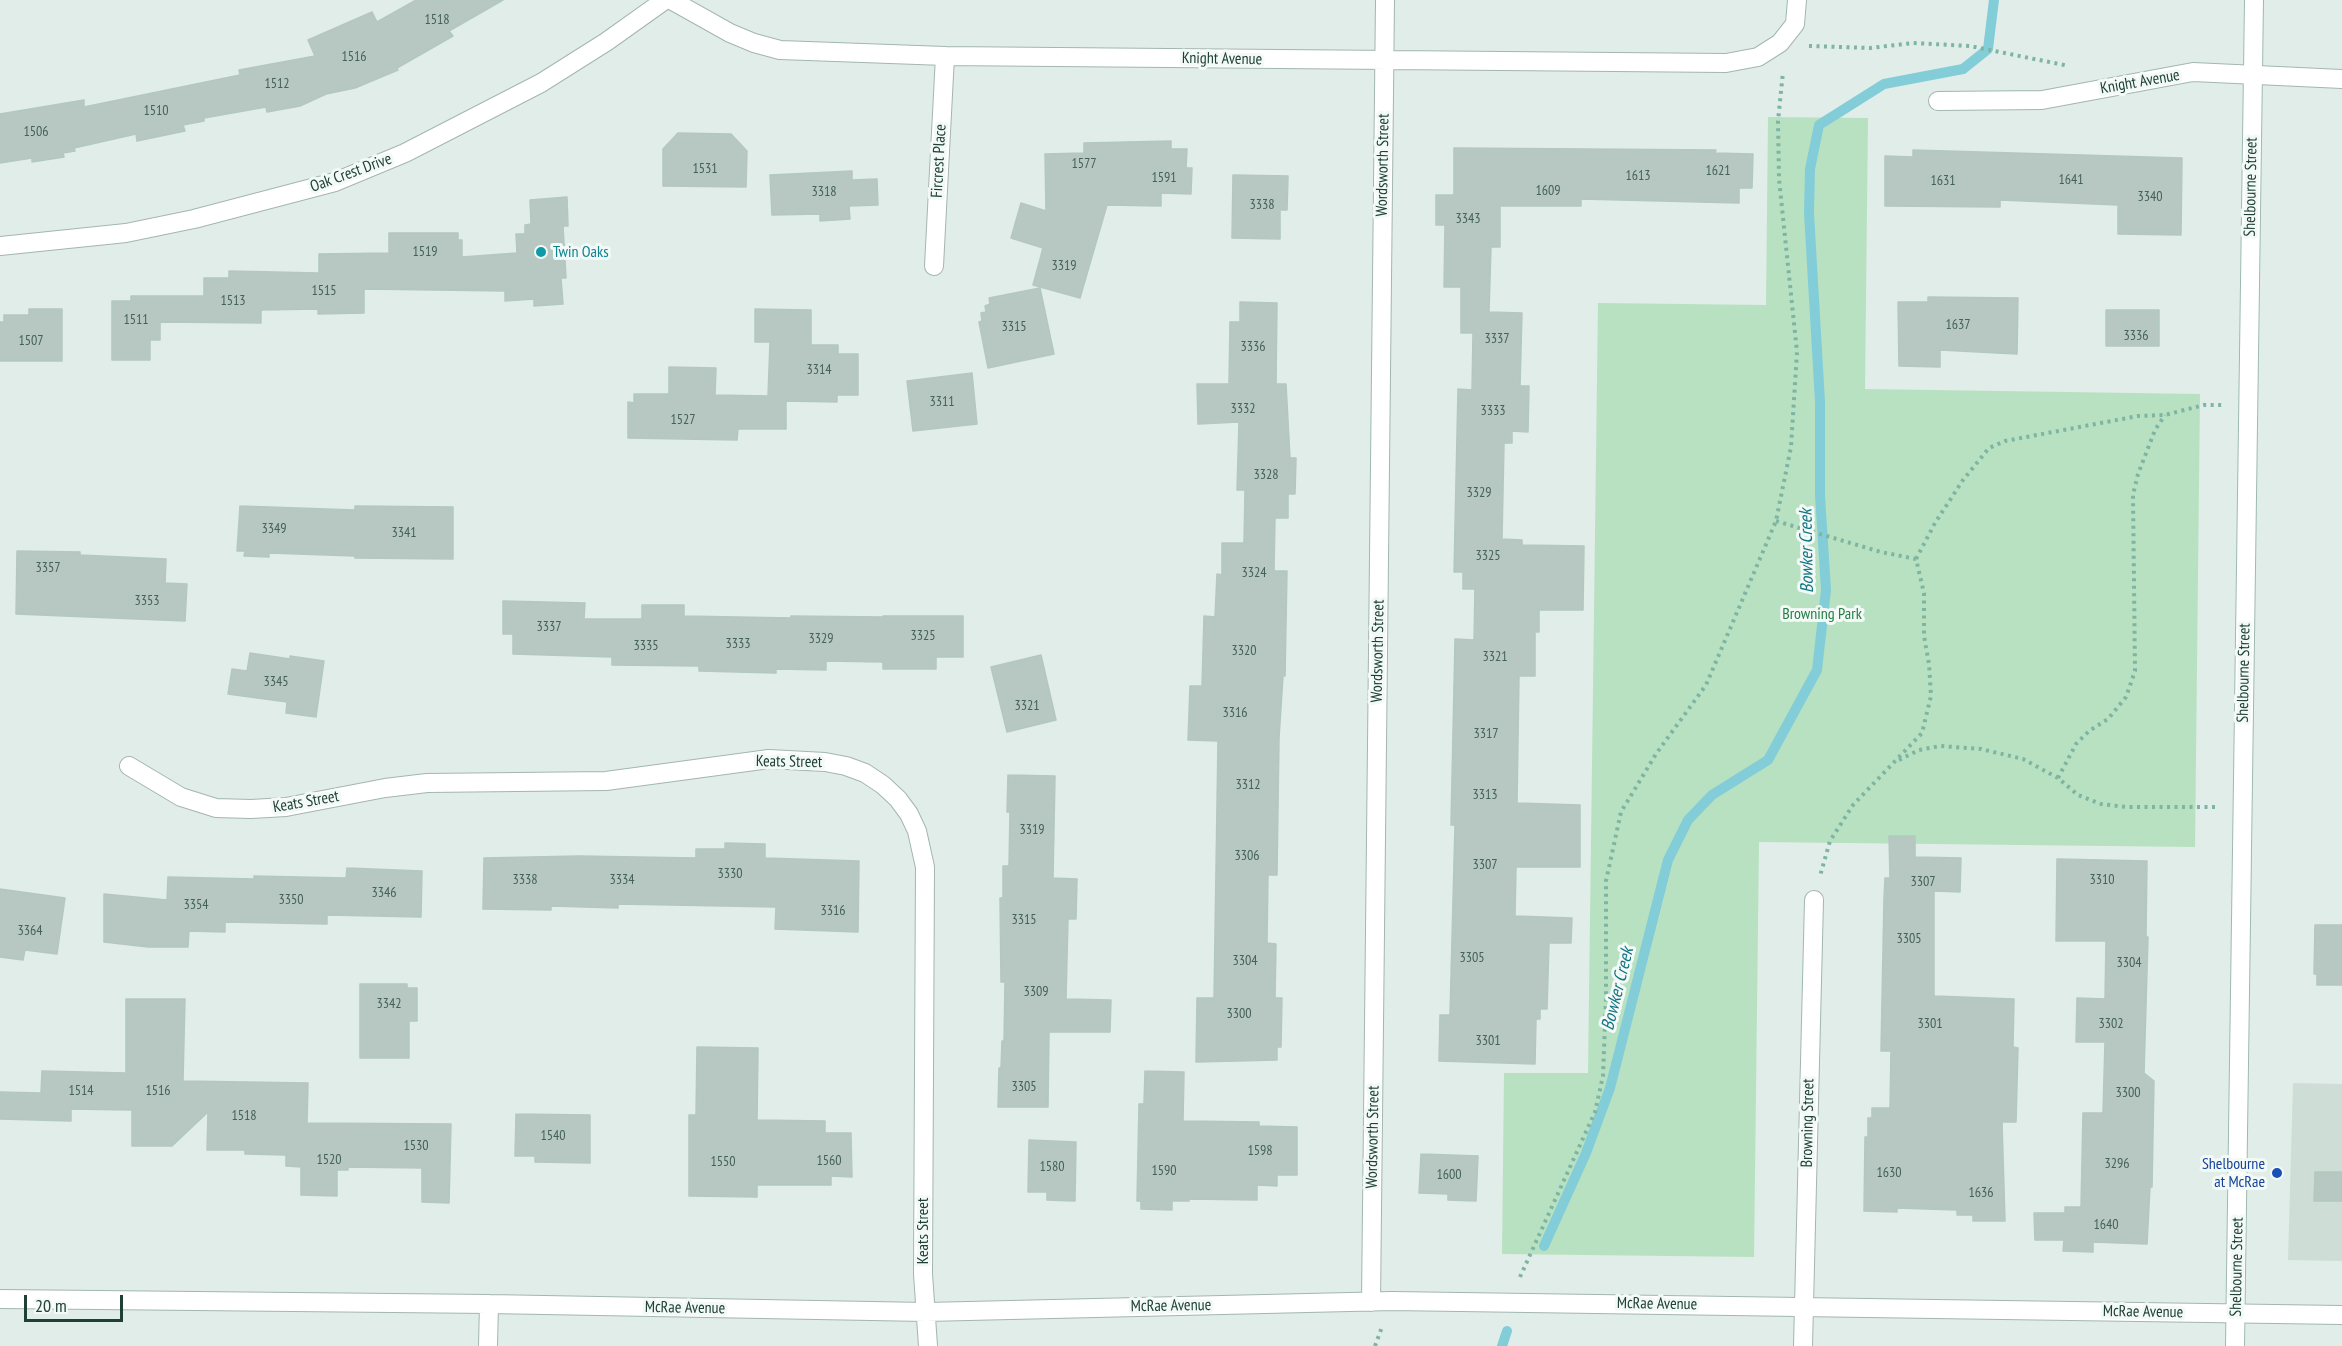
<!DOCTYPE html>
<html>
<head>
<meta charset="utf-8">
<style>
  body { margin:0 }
  #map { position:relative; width:2342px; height:1346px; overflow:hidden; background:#e1ede8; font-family:"PT Sans Narrow",sans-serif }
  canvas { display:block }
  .scale { position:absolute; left:24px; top:1295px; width:99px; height:27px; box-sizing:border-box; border:3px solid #1f4037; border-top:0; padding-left:8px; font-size:18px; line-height:21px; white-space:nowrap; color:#1f4037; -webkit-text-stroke:4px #f2f9f6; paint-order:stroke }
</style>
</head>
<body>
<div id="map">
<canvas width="2342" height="1346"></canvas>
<div class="scale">20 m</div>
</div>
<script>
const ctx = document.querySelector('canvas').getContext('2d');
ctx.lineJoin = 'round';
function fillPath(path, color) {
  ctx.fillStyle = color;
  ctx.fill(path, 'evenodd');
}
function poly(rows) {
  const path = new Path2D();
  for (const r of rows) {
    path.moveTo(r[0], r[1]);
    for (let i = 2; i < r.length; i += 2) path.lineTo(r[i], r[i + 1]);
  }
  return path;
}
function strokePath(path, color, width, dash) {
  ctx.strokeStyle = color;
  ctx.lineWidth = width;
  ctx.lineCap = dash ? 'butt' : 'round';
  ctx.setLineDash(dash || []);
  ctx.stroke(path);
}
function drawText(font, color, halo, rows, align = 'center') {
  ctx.font = font + ' "PT Sans Narrow",sans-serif';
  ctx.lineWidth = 6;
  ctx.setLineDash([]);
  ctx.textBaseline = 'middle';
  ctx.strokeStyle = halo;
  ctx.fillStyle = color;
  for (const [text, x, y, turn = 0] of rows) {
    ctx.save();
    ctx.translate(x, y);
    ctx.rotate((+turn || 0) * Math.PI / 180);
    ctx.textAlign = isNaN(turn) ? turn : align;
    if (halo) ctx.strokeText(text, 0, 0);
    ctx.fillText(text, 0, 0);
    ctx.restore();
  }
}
fillPath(poly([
  [2293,1083,2342,1084,2342,1261,2288,1260]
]), '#cfddd7');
fillPath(poly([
  [1768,117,1868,118,1865,389,2200,394,2195,847,1759,842,1754,1257,1502,1254,1504,1073,1588,1073,1598,303,1766,305]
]), '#b8e1c2');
strokePath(poly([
  [1544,1246,1586,1153,1610,1088,1668,860,1688,820,1712,795,1768,760,1817,670,1826,590,1820,496,1820,402,1809,213,1810,169,1819,125,1884,84,1963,69,1988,49,1994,0],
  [1502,1346,1507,1331]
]), '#83cdd8', 10);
const building = poly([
  [416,0,503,0,449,31,453,36,397,68,398,70,355,88,326,94,300,106,267,112,266,107,204,118,204,121,183,125,185,131,137,141,136,134,74,148,75,151,63,153,64,157,32,162,32,158,0,163,0,114,84,100,84,107,240,75,239,70,315,56,308,40,372,12,377,22,416,0],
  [678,133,731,134,747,151,746,187,663,186,663,149,678,133],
  [1171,141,1171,149,1187,149,1186,168,1192,168,1191,194,1161,193,1161,206,1107,205,1080,298,1033,285,1043,248,1011,238,1021,203,1046,211,1045,154,1084,153,1084,143,1171,141],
  [1454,148,1716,150,1715,153,1753,154,1752,188,1739,188,1739,203,1581,199,1581,206,1500,206,1500,247,1491,247,1489,312,1522,313,1520,386,1529,386,1528,432,1512,431,1512,443,1504,443,1502,539,1522,540,1522,545,1584,546,1583,610,1539,610,1539,632,1535,632,1535,676,1519,676,1517,803,1580,805,1580,867,1516,867,1515,916,1572,918,1571,943,1549,943,1547,1009,1540,1009,1540,1019,1536,1019,1535,1064,1439,1061,1440,1015,1450,1015,1455,825,1451,825,1455,639,1474,640,1475,589,1463,589,1463,572,1454,572,1458,389,1472,390,1473,333,1461,333,1461,287,1444,287,1445,225,1436,225,1436,195,1454,195,1454,148],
  [1913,150,2182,158,2181,235,2118,234,2118,205,2000,200,2000,207,1885,206,1885,156,1913,157,1913,150],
  [852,171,852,180,877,179,878,205,849,206,850,219,820,221,820,214,772,215,770,175,852,171],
  [1233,175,1288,176,1287,210,1280,210,1280,239,1232,238,1233,175],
  [567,197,568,226,563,226,566,278,561,278,563,304,534,306,534,299,505,301,505,291,364,289,364,313,318,314,318,309,261,310,261,323,160,322,160,340,150,340,150,360,112,360,112,301,131,301,131,296,204,296,204,278,229,278,229,271,319,273,319,254,389,253,389,233,458,233,458,240,462,240,462,257,517,253,516,234,525,234,525,225,531,224,530,200,567,197],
  [1040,288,1054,354,988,368,979,322,982,321,981,313,986,312,985,306,990,304,989,298,1040,288],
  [1928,297,2018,298,2017,354,1940,350,1940,367,1899,366,1898,302,1928,302,1928,297],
  [1240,302,1277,303,1276,384,1286,384,1290,458,1296,458,1295,494,1288,494,1288,518,1275,518,1274,571,1287,571,1285,676,1283,676,1279,738,1277,875,1268,875,1267,943,1276,944,1275,998,1282,998,1281,1047,1277,1047,1277,1060,1196,1062,1197,998,1214,998,1218,741,1188,740,1190,686,1202,686,1204,616,1215,617,1217,574,1222,575,1222,543,1244,543,1245,490,1237,490,1239,422,1198,424,1197,384,1229,384,1230,322,1240,322,1240,302],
  [29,309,62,309,62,361,0,361,0,322,4,322,4,315,29,315,29,309],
  [755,309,811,310,811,345,838,345,838,354,858,354,858,395,837,395,837,402,786,401,786,429,738,429,737,440,628,438,628,402,634,403,634,394,669,394,669,367,716,368,715,395,768,396,770,342,755,342,755,309],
  [2106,310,2159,310,2159,346,2106,346,2106,310],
  [972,373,977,424,913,431,907,381,972,373],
  [240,506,355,510,355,506,453,507,453,559,355,558,355,556,269,553,269,557,244,556,245,551,237,551,240,506],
  [17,551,80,552,80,555,166,559,165,583,187,584,185,621,16,614,17,551],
  [503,601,585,603,584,619,642,619,642,605,684,605,684,616,791,618,791,616,883,617,883,616,963,616,963,657,936,657,936,669,883,669,883,662,826,661,826,670,776,669,776,673,699,671,699,666,612,665,612,657,513,654,513,634,503,634,503,601],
  [250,653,290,659,290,656,324,661,316,717,286,713,287,702,228,694,232,669,247,671,250,653],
  [1041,655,1056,720,1007,732,991,667,1041,655],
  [1008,775,1055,776,1053,878,1077,879,1076,919,1068,919,1066,999,1111,1000,1110,1032,1049,1032,1048,1107,998,1107,999,1068,1001,1068,1002,1041,1004,1041,1005,982,1001,982,1000,898,1003,898,1003,866,1009,866,1010,812,1007,812,1008,775],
  [1889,836,1915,836,1915,857,1961,858,1960,892,1934,891,1934,996,2014,999,2013,1047,2018,1048,2016,1122,2002,1122,2005,1221,1973,1221,1973,1215,1957,1215,1957,1210,1897,1208,1897,1212,1864,1211,1865,1137,1868,1137,1868,1118,1872,1118,1872,1108,1890,1108,1891,1051,1881,1051,1884,899,1885,878,1890,878,1889,836],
  [725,843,765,844,765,858,859,861,858,932,775,929,776,907,618,904,618,908,551,906,551,910,483,909,484,858,579,856,696,858,696,849,725,849,725,843],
  [2057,859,2147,861,2146,937,2148,937,2144,1073,2154,1081,2152,1187,2150,1187,2147,1244,2093,1242,2093,1252,2063,1251,2064,1240,2035,1240,2034,1213,2065,1213,2065,1207,2081,1207,2083,1113,2103,1113,2105,1042,2076,1042,2077,998,2105,999,2106,941,2056,941,2057,859],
  [347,868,422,871,421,917,327,915,327,924,225,922,225,932,189,931,188,947,148,947,104,942,104,894,167,900,168,877,254,879,254,876,346,878,347,868],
  [0,889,65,898,57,954,25,950,23,960,0,957,0,889],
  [2315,925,2342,925,2342,985,2317,985,2317,974,2314,974,2315,925],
  [360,984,407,984,407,988,417,988,417,1021,409,1021,409,1058,360,1058,360,984],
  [126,999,185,999,183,1081,308,1083,307,1123,451,1124,449,1203,422,1202,422,1168,348,1167,348,1170,337,1170,337,1196,301,1195,301,1167,286,1166,286,1155,245,1154,245,1150,207,1150,208,1112,172,1146,132,1146,132,1110,71,1109,71,1121,0,1119,0,1092,41,1093,42,1071,126,1073,126,999],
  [697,1047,758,1048,757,1120,825,1121,825,1133,851,1133,852,1177,831,1176,831,1185,757,1185,757,1197,689,1196,689,1115,696,1115,697,1047],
  [1145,1071,1184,1072,1183,1121,1259,1122,1259,1126,1297,1127,1297,1175,1277,1175,1277,1186,1257,1185,1257,1200,1189,1199,1189,1201,1172,1201,1172,1210,1141,1209,1141,1201,1137,1201,1139,1104,1144,1104,1145,1071],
  [516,1114,590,1115,590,1163,535,1162,535,1156,515,1156,516,1114],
  [1029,1140,1076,1142,1075,1201,1047,1200,1047,1192,1028,1192,1029,1140],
  [1421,1154,1478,1156,1476,1201,1448,1200,1448,1194,1419,1193,1421,1154],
  [2315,1172,2342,1172,2342,1201,2314,1201,2315,1172]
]);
fillPath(building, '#b6c8c1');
strokePath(building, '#b3c8bf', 1.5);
const street = poly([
  [671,0,730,33,754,43,780,50,945,56,1726,63,1758,57,1780,43,1795,24,1797,0],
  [1938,101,2042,100,2193,72,2342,79],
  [0,246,126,233,194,219,335,182,405,153,541,83,606,42,665,0],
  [934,266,945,56],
  [129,766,181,797,216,808,251,809,286,807,385,788,427,783,606,781,769,759,825,762,846,766,865,773,883,785,898,799,909,814,917,831,925,867,923,1274,928,1346],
  [0,1299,489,1304,926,1312,1392,1301,2342,1315],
  [1371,1302,1385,0],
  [488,1346,489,1304],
  [1803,1346,1814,900]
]);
const secondary = poly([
  [2235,1346,2254,0]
]);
strokePath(street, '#a3b6af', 20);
strokePath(secondary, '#9ebab0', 20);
strokePath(poly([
  [1809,46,1870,48,1913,43,1970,46,2069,66],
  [1776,521,1881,552,1916,559,1924,593,1924,636,1929,664,1931,696,1922,733,1853,805,1830,841,1820,876],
  [1916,559,1935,523,1963,480,1989,448,2005,441,2138,416,2165,415,2204,405,2225,405],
  [1899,760,1919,750,1940,746,1981,749,2023,759,2058,778,2078,795,2101,804,2126,807,2216,807],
  [2058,778,2076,744,2089,731,2108,719,2126,697,2135,671,2133,495,2138,474,2155,430,2165,415],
  [1520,1277,1595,1112,1603,1076,1606,998,1606,881,1621,812,1656,754,1706,685,1776,521,1791,447,1797,352,1779,179,1778,121,1783,72],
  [1375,1346,1382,1327]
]), '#7eb4a2', 4, [3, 4.5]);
strokePath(street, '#fff', 18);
strokePath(secondary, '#fff', 18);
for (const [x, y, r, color] of [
  [541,252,6,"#0f9aa8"],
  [2277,1173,6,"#1a4fb4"]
]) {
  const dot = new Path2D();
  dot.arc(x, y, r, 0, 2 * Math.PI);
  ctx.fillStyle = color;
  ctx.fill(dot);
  strokePath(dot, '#f2f9f6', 2);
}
drawText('14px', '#45625a', null, [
  ["1518",437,20],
  ["1516",354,57],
  ["1512",277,84],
  ["1510",156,111],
  ["1506",36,132],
  ["1577",1084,164],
  ["1531",705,169],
  ["1621",1718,171],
  ["1613",1638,176],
  ["1591",1164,178],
  ["1641",2071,180],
  ["1631",1943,181],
  ["1609",1548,191],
  ["3318",824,192],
  ["3340",2150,197],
  ["3338",1262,205],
  ["3343",1468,219],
  ["1519",425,252],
  ["3319",1064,266],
  ["1515",324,291],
  ["1513",233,301],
  ["1511",136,320],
  ["1637",1958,325],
  ["3315",1014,327],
  ["3336",2136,336],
  ["3337",1497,339],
  ["1507",31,341],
  ["3336",1253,347],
  ["3314",819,370],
  ["3311",942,402],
  ["3332",1243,409],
  ["3333",1493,411],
  ["1527",683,420],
  ["3328",1266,475],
  ["3329",1479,493],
  ["3349",274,529],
  ["3341",404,533],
  ["3325",1488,556],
  ["3357",48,568],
  ["3324",1254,573],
  ["3353",147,601],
  ["3337",549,627],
  ["3325",923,636],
  ["3329",821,639],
  ["3333",738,644],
  ["3335",646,646],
  ["3320",1244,651],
  ["3321",1495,657],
  ["3345",276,682],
  ["3321",1027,706],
  ["3316",1235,713],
  ["3317",1486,734],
  ["3312",1248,785],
  ["3313",1485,795],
  ["3319",1032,830],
  ["3306",1247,856],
  ["3307",1485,865],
  ["3330",730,874],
  ["3338",525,880],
  ["3334",622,880],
  ["3310",2102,880],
  ["3307",1923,882],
  ["3346",384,893],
  ["3350",291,900],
  ["3354",196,905],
  ["3316",833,911],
  ["3315",1024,920],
  ["3364",30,931],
  ["3305",1909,939],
  ["3305",1472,958],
  ["3304",1245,961],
  ["3304",2129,963],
  ["3309",1036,992],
  ["3342",389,1004],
  ["3300",1239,1014],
  ["3301",1930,1024],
  ["3302",2111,1024],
  ["3301",1488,1041],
  ["3305",1024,1087],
  ["1514",81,1091],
  ["1516",158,1091],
  ["3300",2128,1093],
  ["1518",244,1116],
  ["1540",553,1136],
  ["1530",416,1146],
  ["1598",1260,1151],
  ["1520",329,1160],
  ["1560",829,1161],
  ["1550",723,1162],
  ["3296",2117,1164],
  ["1580",1052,1167],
  ["1590",1164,1171],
  ["1630",1889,1173],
  ["1600",1449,1175],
  ["1636",1981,1193],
  ["1640",2106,1225]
]);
drawText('16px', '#1f4037', '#f2f9f6', [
  ["Knight Avenue",1222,59,1],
  ["Knight Avenue",2140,82,-10],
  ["Fircrest Place",939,161,-87],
  ["Wordsworth Street",1383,165,-89],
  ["Oak Crest Drive",351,173,-20],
  ["Shelbourne Street",2251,187,-89],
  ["Wordsworth Street",1378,651,-89],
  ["Shelbourne Street",2244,673,-89],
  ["Keats Street",789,762,1],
  ["Keats Street",306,802,-10],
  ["Browning Street",1808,1123,-89],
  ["Wordsworth Street",1373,1137,-89],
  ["Keats Street",923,1231,-90],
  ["Shelbourne Street",2237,1267,-89],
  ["McRae Avenue",1657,1304,1],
  ["McRae Avenue",1171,1306,-1],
  ["McRae Avenue",685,1308,1],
  ["McRae Avenue",2143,1312,1]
]);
drawText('16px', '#0d838f', '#f2f9f6', [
  ["Twin Oaks",553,252]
], 'left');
drawText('16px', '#257c44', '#f2f9f6', [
  ["Browning Park",1822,614]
]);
drawText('16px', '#164399', '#f2f9f6', [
  ["Shelbourne",2265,1164],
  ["at McRae",2265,1182]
], 'right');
drawText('italic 18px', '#137383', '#f2f9f6', [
  ["Bowker Creek",1807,551,-91],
  ["Bowker Creek",1618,989,-76]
]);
</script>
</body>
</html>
